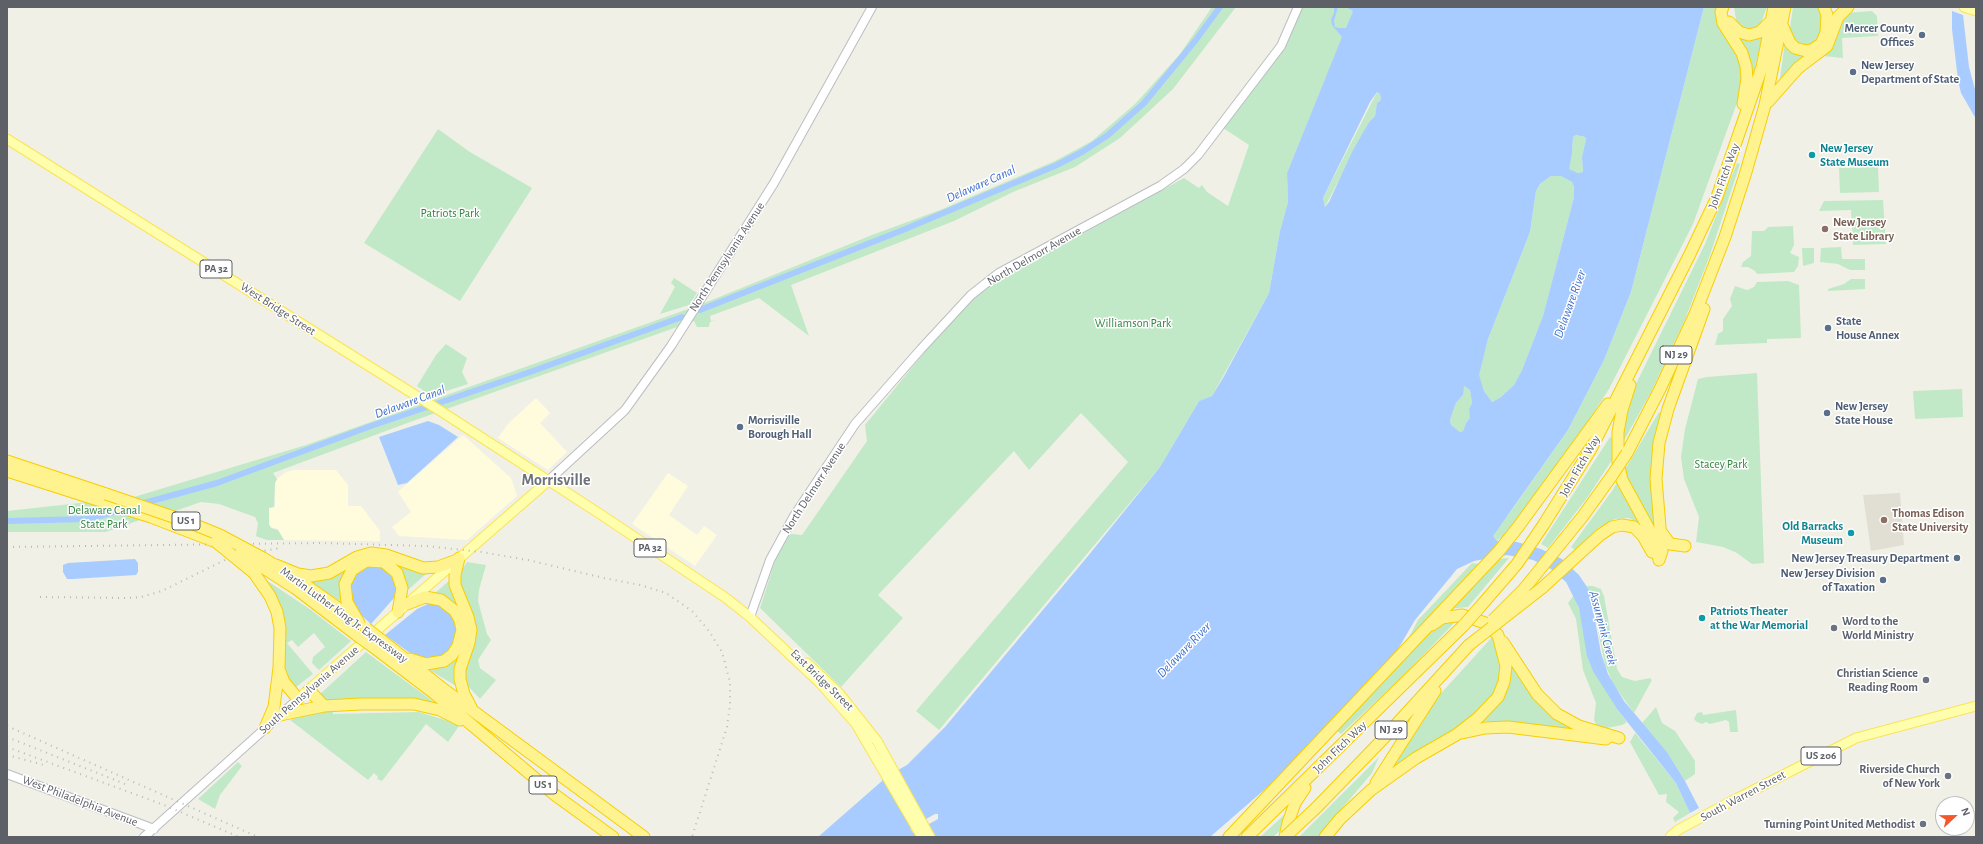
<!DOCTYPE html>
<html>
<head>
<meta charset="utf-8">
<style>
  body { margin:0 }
  #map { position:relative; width:1983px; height:844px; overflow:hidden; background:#f1f0e6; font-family:"Alegreya Sans",sans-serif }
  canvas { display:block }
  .frame { position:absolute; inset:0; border:8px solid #5d6067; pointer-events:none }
  .north { position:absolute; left:1935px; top:796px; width:40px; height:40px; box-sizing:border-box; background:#fff; border:1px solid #bebfc2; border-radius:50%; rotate:68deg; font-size:11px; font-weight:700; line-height:16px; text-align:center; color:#5d6067 }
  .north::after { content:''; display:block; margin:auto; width:14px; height:18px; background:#f45729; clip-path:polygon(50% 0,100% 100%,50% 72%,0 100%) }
</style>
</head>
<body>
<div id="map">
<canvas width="1983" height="844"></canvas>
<div class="frame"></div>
<div class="north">N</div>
</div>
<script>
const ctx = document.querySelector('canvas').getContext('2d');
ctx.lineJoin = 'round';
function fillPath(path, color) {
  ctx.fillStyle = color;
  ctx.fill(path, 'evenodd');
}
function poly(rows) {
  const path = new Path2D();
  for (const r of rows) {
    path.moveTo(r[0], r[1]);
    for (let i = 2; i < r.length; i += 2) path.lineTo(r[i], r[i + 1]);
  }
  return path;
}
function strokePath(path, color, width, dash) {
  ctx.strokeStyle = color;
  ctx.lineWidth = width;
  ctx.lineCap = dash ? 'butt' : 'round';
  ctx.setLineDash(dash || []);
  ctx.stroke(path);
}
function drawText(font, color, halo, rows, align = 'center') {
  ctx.font = font + ' "Alegreya Sans",sans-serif';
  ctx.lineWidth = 3;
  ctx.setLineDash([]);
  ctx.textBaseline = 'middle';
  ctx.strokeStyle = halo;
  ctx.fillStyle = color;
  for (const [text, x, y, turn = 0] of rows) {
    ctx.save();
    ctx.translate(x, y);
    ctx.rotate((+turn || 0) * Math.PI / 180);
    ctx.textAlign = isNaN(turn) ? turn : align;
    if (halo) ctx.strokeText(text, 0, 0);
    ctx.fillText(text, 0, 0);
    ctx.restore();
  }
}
fillPath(poly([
  [536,398,550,413,540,423,567,452,548,470,498,438,508,424],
  [463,435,511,478,517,496,467,540,399,536,392,527,411,512,398,492],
  [294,470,336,470,348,485,348,506,361,506,380,531,380,541,284,540,278,529,271,527,269,524,269,508,275,507,275,483,277,479,286,472],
  [668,473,688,486,669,515,697,535,704,526,717,535,695,566,632,524]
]), '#fffcdd');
fillPath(poly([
  [1900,493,1904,545,1871,551,1863,495]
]), '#e1dfd4');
fillPath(poly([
  [1212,7,1236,7,1173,89,1120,138,1075,167,1013,192,954,221,791,285,809,336,759,298,710,316,711,321,716,320,710,322,709,327,697,327,694,321,410,422,273,473,277,479,275,483,274,507,269,508,269,524,271,528,278,530,284,540,267,540,258,537,256,536,258,523,255,517,219,504,201,502,175,511,171,509,106,532,7,532,7,511,134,497,306,445,702,304,872,235,940,210,1055,161,1092,141,1136,103,1180,54],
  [1295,7,1355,7,1287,173,1288,202,1280,231,1269,293,1212,396,1199,401,1160,467,939,730,916,711,1128,462,1081,413,1029,470,1014,451,878,595,903,618,841,687,760,608,784,533,802,535,867,441,865,425,971,295,1184,178,1199,188,1202,185,1207,192,1228,206,1249,145,1220,126,1276,52],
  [1704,7,1720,7,1744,66,1742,89,1693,224,1609,389,1582,431,1505,535,1497,541,1493,536,1497,528,1511,511,1568,430,1604,360,1631,292],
  [1734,7,1767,7,1759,28,1752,31,1737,26],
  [1793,7,1819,7,1825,19,1820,40,1813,45,1805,46,1796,43,1791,38,1790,28],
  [1872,11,1877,16,1878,36,1842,38,1843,58,1823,56,1846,13],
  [1732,31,1762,37,1751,85],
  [1785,42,1812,53,1781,79,1780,78],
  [1377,92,1380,94,1381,100,1377,103,1375,116,1369,122,1325,207,1323,198],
  [438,129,470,152,532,188,460,301,364,243],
  [1576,135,1585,137,1586,139,1582,157,1583,172,1578,173,1568,169,1572,153,1573,137],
  [1737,163,1740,164,1710,255,1684,322,1651,392,1622,444,1624,418,1633,390,1705,244],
  [1878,167,1879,192,1840,193,1839,168],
  [1551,176,1561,176,1572,182,1574,187,1574,197,1555,270,1543,316,1522,370,1514,385,1501,397,1492,402,1484,391,1478,375,1488,339,1530,232,1536,191,1540,184],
  [1883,200,1886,244,1853,245,1851,210,1819,211,1824,201],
  [1793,226,1794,245,1790,253,1799,257,1798,266,1794,272,1757,274,1755,271,1748,267,1741,267,1743,262,1751,256,1752,231,1764,231,1768,227],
  [1841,247,1842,259,1865,259,1865,270,1850,270,1838,264,1820,262,1821,248],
  [1802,248,1814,248,1814,263,1803,266],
  [674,278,697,293,689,305,660,314,675,287,671,283],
  [1851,279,1865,279,1865,289,1828,291,1828,289,1844,284],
  [1788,281,1799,285,1801,338,1767,339,1767,343,1715,345,1718,334,1723,331,1723,319,1732,306,1730,299,1735,286,1747,290,1754,287,1757,282],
  [446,344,467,358,462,372,468,384,431,396,417,386,436,355],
  [1757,373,1764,563,1752,564,1737,553,1723,547,1696,542,1699,517,1684,479,1681,457,1685,429,1698,379,1707,377],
  [1464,386,1470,390,1472,403,1469,409,1471,418,1466,423,1463,431,1460,432,1451,425,1450,420,1456,403,1463,395,1462,387],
  [1962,389,1963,417,1915,419,1913,391],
  [1659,412,1661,414,1659,533,1629,518,1615,519,1598,528,1575,550,1571,547,1612,491],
  [1610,437,1614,440,1614,457,1587,498,1548,548,1541,544],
  [1509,558,1468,607,1448,609,1496,559],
  [397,562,426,571,426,574,409,589,405,589,396,565],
  [467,562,486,565,479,590,478,601,487,634,491,640,478,660,480,668,496,680,480,699,467,685,464,676,459,581,461,571],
  [354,563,340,601,306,579],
  [1472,563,1480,564,1407,641,1418,620],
  [451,579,459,604,457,606,434,594],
  [266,580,311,610,351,641,319,670,312,663,313,657,325,647,314,633,298,647,292,640,287,643,313,674,296,687,294,688,284,673,276,600],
  [1587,586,1593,586,1601,589,1604,596,1617,669,1622,677,1635,681,1650,678,1652,680,1634,713,1614,685,1605,665,1591,598],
  [1574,595,1582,617,1590,663,1617,709,1627,722,1622,725,1607,728,1597,726,1594,720,1596,703,1583,670,1576,619,1568,603],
  [1459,618,1402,677,1341,734,1336,730,1439,623],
  [1493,636,1502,654,1501,677,1488,703,1458,727,1391,769,1424,720,1435,700],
  [366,652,446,711,328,702,319,695],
  [458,654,461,656,456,686,428,669],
  [1509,656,1570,725,1568,729,1482,721,1502,699],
  [1656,707,1662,723,1675,731,1695,761,1695,774,1685,781,1667,752,1642,723],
  [1736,710,1738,732,1730,732,1729,722,1726,720,1710,724,1706,722,1702,724,1697,722,1694,719,1697,713,1702,712,1703,715],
  [333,711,333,714,419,712,445,720,459,726,448,742,426,724,382,781,377,779,378,777,374,773,368,780,290,720,310,712],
  [1635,733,1676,783,1690,813,1675,822,1673,818,1679,812,1666,802,1667,794,1659,795,1630,742],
  [1379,757,1372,773,1318,837,1299,837],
  [238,762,242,766,220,795,215,809,198,799],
  [1284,815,1281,830,1273,837,1260,837]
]), '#c1e9c7');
fillPath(poly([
  [1334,7,1338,7,1334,21,1335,27,1340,28,1346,28,1353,11,1346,7,1704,7,1631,292,1604,360,1568,430,1493,536,1497,541,1517,542,1541,549,1562,559,1579,575,1589,590,1591,598,1601,653,1608,674,1624,701,1667,752,1685,781,1699,808,1690,813,1676,783,1617,709,1593,671,1587,656,1579,608,1566,582,1551,569,1533,560,1507,555,1474,561,1457,569,1415,620,1394,656,1271,784,1210,837,818,837,882,781,882,779,907,765,945,727,1088,556,1160,467,1199,401,1212,396,1223,378,1269,293,1280,231,1288,202,1287,173,1342,37,1332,25,1331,19,1334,13],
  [1377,92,1380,94,1381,100,1377,103,1375,116,1369,122,1352,152,1329,202,1325,207,1323,198,1370,102],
  [1576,135,1585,137,1586,139,1582,157,1583,172,1578,173,1569,169,1572,153,1573,137],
  [1551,176,1561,176,1572,182,1574,187,1574,197,1555,270,1543,316,1522,370,1514,385,1501,397,1492,402,1484,391,1479,375,1488,339,1530,232,1536,191,1540,184],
  [1464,386,1470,390,1472,403,1469,409,1470,418,1466,423,1463,431,1460,432,1451,425,1450,420,1456,403,1463,395],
  [935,814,938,814,938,819,913,833,910,828],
  [1952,11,1963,15,1969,67,1976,93,1976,119,1961,93,1958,80,1952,29],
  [428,421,439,425,458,437,407,483,398,485,379,437],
  [135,559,138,563,138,572,136,575,73,579,67,579,63,572,63,565,68,563],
  [367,565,387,567,398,581,394,598,371,624,353,608,348,583,352,575],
  [428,601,432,602,451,611,457,625,457,639,449,653,435,660,417,658,385,635,417,609,428,604]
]), '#a8ccff');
strokePath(poly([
  [700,310,903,230,1057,165,1082,152,1108,135,1144,103,1195,41,1220,7],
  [144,503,217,483,371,426,530,372,682,317],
  [7,521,88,519,114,512]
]), '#a8ccff', 6);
const secondary = poly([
  [548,481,625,410,671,346,774,183,872,7],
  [750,617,770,560,794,516,855,424,921,349,971,295,999,273,1160,186,1184,169,1198,155,1281,46,1298,7],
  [7,774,154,829],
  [144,837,298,699]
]);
const primary = poly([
  [1964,7,1976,11],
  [7,139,439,410,597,512,726,598,750,617,821,684,856,724,922,837],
  [807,663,839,693,877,741,930,837],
  [298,699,548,481],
  [1670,837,1678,830,1726,804,1856,738,1976,706]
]);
const highway = poly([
  [1723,7,1721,12,1723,23,1742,53,1746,66,1747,78,1743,104],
  [1729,22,1739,32,1749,35,1760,32,1772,20],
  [1782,25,1790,43,1795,48,1806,51,1812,50,1821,44,1826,33,1827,15,1824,7],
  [1768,102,1798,68,1827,46,1838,17,1848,7],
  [1630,385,1622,410,1618,432,1618,462,1622,480,1650,531,1658,557],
  [1627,453,1660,389,1695,314,1725,237,1746,172,1765,105,1785,7],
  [7,461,106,494],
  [7,471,151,517,216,542],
  [1662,533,1670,544,1685,546],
  [263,558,300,581,355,620],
  [459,558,455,575,455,585,468,617,471,630,469,643,460,669,460,679,464,694,471,707],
  [1659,560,1662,551,1656,479,1659,443,1668,409,1704,309],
  [259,565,295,588,358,636],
  [276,565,298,574,311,576,329,573,357,557,371,553,386,555,423,568,438,567,457,560],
  [254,573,270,596,277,612,280,628,279,668,274,707,265,728],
  [1542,588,1600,535,1612,527,1622,525,1634,527,1643,536,1652,552],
  [1524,589,1583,516,1611,477],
  [407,604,425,597,441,600,455,611,460,620,462,630,458,646,452,655,444,661,426,664,410,659],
  [1479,608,1517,564,1544,524,1591,449,1689,256,1717,197,1762,67,1774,7],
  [359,623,347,602,345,584,352,570,366,561,384,562,397,573,402,588,398,612],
  [380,639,446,691,644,837],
  [1503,642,1537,694,1557,714,1579,726,1619,738],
  [372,646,435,694,555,795,613,837],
  [279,669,284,682,298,699],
  [309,690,324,706,361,704,414,704,440,710,460,720],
  [280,715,324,706],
  [1462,733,1485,728,1508,727,1606,739],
  [1376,783,1435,691],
  [1316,808,1382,740,1469,645],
  [1229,837,1499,551,1518,527,1608,404],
  [1247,837,1464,625],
  [1285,837,1288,823,1295,803,1305,788],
  [1325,837,1340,819,1371,790,1416,758,1456,735,1478,718,1498,697,1504,682,1506,666,1498,635,1485,623,1462,615,1442,618,1432,625]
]);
strokePath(secondary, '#bbbdc4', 10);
strokePath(primary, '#fae456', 11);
strokePath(highway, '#f7ce00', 13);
strokePath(secondary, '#fff', 8);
strokePath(primary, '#fffead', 9);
strokePath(highway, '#fff38f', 11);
strokePath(poly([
  [7,547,319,543,426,546,481,552,528,560,604,578,640,585,666,593,692,611,709,631,722,652,730,682,730,705,727,727,692,837],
  [40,597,128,598,141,597,162,591,233,556,281,548],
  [7,726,258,837],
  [7,737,125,784],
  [7,747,164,805,239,837],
  [7,755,44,765]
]), '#b9b9ba', 2, [1, 5]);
const highwayBridge = poly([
  [1611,477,1627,453],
  [106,494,188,522,220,535,263,558],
  [216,542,254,573],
  [240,554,259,565],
  [1493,620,1524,589],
  [1464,625,1479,608],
  [366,628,380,639],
  [358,636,372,646],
  [1469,645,1542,588],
  [1285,837,1316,808]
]);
strokePath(highwayBridge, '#f7ce00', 13, []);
strokePath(highwayBridge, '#fff38f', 11);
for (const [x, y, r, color] of [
  [1922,35,4,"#5c6f8a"],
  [1853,72,4,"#5c6f8a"],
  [1812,155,4,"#0f9aa8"],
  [1825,229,4,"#8d6e63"],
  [1828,328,4,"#5c6f8a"],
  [1827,413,4,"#5c6f8a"],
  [740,427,4,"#5c6f8a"],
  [1884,520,4,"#8d6e63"],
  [1851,533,4,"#0f9aa8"],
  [1957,558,4,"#5c6f8a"],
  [1883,580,4,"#5c6f8a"],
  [1702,618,4,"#0f9aa8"],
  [1834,628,4,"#6b7280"],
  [1926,680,4,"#6b7280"],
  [1948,776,4,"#6b7280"],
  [1923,824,4,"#6b7280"]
]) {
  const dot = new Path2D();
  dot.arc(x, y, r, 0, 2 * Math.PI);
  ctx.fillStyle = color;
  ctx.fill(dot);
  strokePath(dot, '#fff', 1.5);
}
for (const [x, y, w] of [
  [216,269,32],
  [1676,355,32],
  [186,521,28],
  [650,548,32],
  [1391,730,32],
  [1821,756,40],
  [543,785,28]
]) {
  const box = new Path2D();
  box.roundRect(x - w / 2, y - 9, w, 18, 3);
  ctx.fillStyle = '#fff';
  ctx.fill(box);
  strokePath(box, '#5d6067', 1);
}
drawText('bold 11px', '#5d6067', null, [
  ["PA 32",216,269],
  ["NJ 29",1676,355],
  ["US 1",186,521],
  ["PA 32",650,548],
  ["NJ 29",1391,730],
  ["US 206",1821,756],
  ["US 1",543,785]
]);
drawText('bold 12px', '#4e5e75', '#fff', [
  ["Mercer County",1914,28,"right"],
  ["Offices",1914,42,"right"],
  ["New Jersey",1861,65],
  ["Department of State",1861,79],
  ["State",1836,321],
  ["House Annex",1836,335],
  ["New Jersey",1835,406],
  ["State House",1835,420],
  ["Morrisville",748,420],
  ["Borough Hall",748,434],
  ["New Jersey Treasury Department",1949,558,"right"],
  ["New Jersey Division",1875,573,"right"],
  ["of Taxation",1875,587,"right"]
], 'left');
drawText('bold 12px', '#0d838f', '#fff', [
  ["New Jersey",1820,148],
  ["State Museum",1820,162],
  ["Old Barracks",1843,526,"right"],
  ["Museum",1843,540,"right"],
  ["Patriots Theater",1710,611],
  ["at the War Memorial",1710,625]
], 'left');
drawText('12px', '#5d6067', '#fff', [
  ["John Fitch Way",1724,176,-70],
  ["North Delmorr Avenue",1034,256,-30],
  ["North Pennsylvania Avenue",727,257,-57],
  ["West Bridge Street",278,309,33],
  ["John Fitch Way",1580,466,-60],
  ["North Delmorr Avenue",814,488,-57],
  ["Martin Luther King Jr. Expressway",344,615,36],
  ["East Bridge Street",822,680,44],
  ["South Pennsylvania Avenue",309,690,-41],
  ["John Fitch Way",1340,747,-44],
  ["South Warren Street",1743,796,-28],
  ["West Philadelphia Avenue",80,801,21]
]);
drawText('12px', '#308440', '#fff', [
  ["Patriots Park",450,213],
  ["Williamson Park",1133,323],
  ["Stacey Park",1721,464],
  ["Delaware Canal",104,510],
  ["State Park",104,524]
]);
drawText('bold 12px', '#785e54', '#fff', [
  ["New Jersey",1833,222],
  ["State Library",1833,236],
  ["Thomas Edison",1892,513],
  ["State University",1892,527]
], 'left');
drawText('bold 12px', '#5b616d', '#fff', [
  ["Word to the",1842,621,"left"],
  ["World Ministry",1842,635,"left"],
  ["Christian Science",1918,673],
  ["Reading Room",1918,687],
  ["Riverside Church",1940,769],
  ["of New York",1940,783],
  ["Turning Point United Methodist",1915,824]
], 'right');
drawText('italic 13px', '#4170cb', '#fff', [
  ["Delaware Canal",981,184,-24],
  ["Delaware River",1570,304,-70],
  ["Delaware Canal",410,402,-20],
  ["Assunpink Creek",1603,628,75],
  ["Delaware River",1184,650,-46]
]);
drawText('bold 16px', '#6e7279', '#fff', [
  ["Morrisville",556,480]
]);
</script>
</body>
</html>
